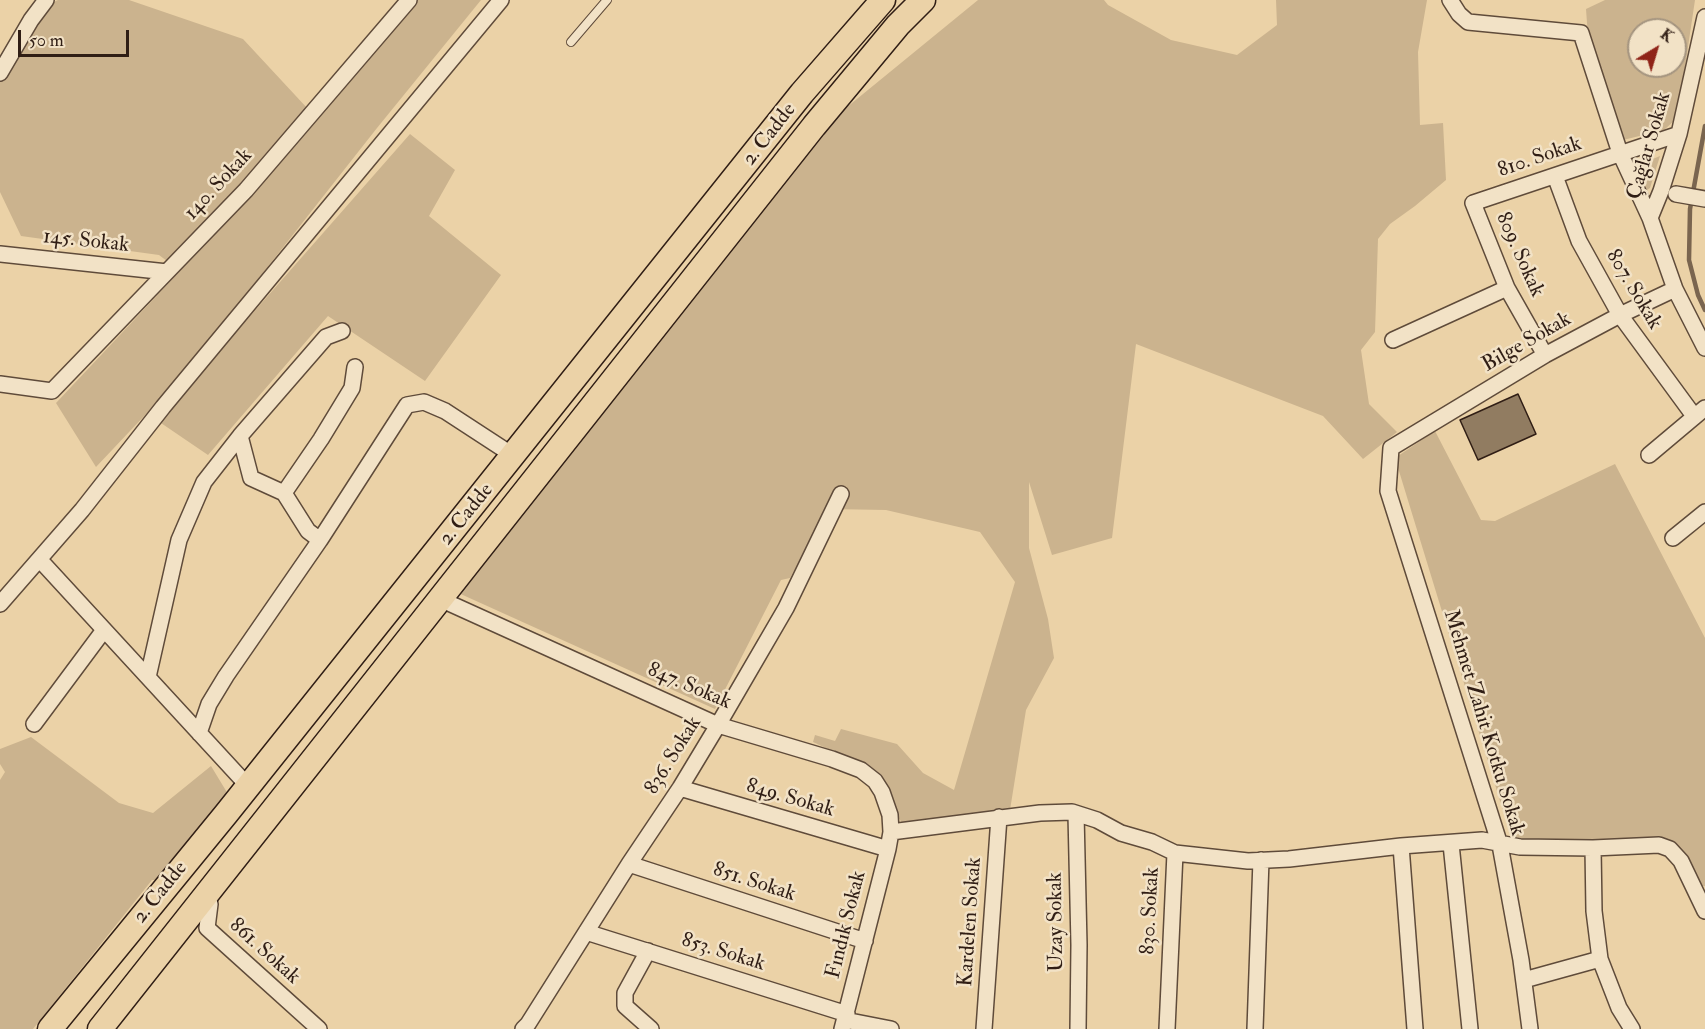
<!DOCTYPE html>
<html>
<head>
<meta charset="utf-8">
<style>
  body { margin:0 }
  #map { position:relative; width:1705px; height:1029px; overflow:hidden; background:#ebd2a7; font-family:"IM FELL Double Pica",serif }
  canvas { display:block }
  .north { position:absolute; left:1627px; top:18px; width:60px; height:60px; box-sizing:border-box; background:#f2e2c6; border:2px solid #a4947f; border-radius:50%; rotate:38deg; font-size:16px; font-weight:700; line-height:24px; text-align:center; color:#301e15 }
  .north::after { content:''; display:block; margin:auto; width:21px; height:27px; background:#8f2418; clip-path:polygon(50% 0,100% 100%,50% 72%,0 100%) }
  .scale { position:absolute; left:18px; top:30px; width:111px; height:27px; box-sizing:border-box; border:3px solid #301e15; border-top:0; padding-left:8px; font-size:18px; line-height:21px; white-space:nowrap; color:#301e15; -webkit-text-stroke:4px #f2e2c6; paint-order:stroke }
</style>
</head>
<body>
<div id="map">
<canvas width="1705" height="1029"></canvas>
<div class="north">K</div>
<div class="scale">50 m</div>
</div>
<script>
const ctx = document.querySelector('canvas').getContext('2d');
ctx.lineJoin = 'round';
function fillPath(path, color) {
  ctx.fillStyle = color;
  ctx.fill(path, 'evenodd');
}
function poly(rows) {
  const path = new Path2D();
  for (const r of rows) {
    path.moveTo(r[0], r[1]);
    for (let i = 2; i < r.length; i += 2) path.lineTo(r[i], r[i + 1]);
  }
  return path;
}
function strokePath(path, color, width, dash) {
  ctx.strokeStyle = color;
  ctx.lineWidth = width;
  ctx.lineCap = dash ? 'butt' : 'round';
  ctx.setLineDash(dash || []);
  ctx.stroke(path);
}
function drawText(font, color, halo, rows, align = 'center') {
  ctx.font = font + ' "IM FELL Double Pica",serif';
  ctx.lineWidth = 5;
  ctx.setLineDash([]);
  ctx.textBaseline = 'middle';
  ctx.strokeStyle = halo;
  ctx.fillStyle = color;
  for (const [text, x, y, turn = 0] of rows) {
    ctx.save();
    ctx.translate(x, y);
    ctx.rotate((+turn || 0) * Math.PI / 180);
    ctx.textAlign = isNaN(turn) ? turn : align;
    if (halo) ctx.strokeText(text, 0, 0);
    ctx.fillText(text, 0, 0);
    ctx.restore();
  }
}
fillPath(poly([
  [58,0,129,0,243,39,308,109,186,247,167,261,159,255,21,236,0,192,0,60,47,5],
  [418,0,481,0,377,128,229,316,147,413,96,467,56,403,241,206],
  [978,0,1104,0,1108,5,1171,40,1237,55,1277,25,1276,0,1427,0,1418,52,1420,125,1443,123,1446,180,1415,206,1390,224,1378,239,1375,332,1361,350,1369,404,1397,432,1363,459,1323,416,1136,344,1112,538,1052,555,1029,482,1029,548,1048,619,1054,658,1026,710,1010,810,903,824,858,763,813,742,815,735,835,741,841,729,897,744,923,773,954,790,1015,582,980,532,886,510,829,509,790,578,781,580,715,709,454,591,830,121],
  [1605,0,1695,0,1679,107,1675,120,1664,130,1623,140,1588,37,1586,9],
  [1639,30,1675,30,1675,66,1639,66],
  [410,134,455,170,429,216,501,275,425,381,328,316,208,455,158,421],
  [1660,156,1650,188,1647,190,1638,165],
  [1435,431,1481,520,1495,521,1615,464,1705,638,1705,886,1699,887,1668,842,1512,840,1395,458],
  [31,737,119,803,153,813,211,766,231,799,156,880,152,880,33,1029,0,1029,0,780,5,772,0,764,0,749]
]), '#cbb38e');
strokePath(poly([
  [1705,126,1690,209,1689,260,1698,295,1705,310]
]), '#7a654f', 4.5);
const building = poly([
  [1518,394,1536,434,1478,460,1460,420,1518,394]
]);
fillPath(building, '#917c61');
strokePath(building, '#301e15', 1.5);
const lane = poly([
  [571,42,607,0]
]);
const street = poly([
  [1450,0,1459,14,1468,22,1581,33,1620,153,1650,218],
  [1705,17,1679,134,1661,191,1650,218,1675,289,1705,348],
  [0,73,31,20,46,0],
  [1555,176,1579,241,1620,315,1694,416],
  [1676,194,1705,199],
  [0,254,167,272],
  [1393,340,1507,288],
  [1545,355,1507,288,1473,203,1679,134],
  [0,384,52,391,246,190,409,0],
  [240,436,251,478,284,493,308,531,320,540],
  [1649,455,1705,408],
  [284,493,321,439,352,388,355,367],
  [1673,538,1705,512],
  [40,560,248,786],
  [440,599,718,725,832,759,861,770,875,781,882,792,890,815,891,832,888,849,842,1029],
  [0,604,82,510,163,407,501,0],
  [148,677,179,540,204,482,240,436,326,337,342,331],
  [34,724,104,630],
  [199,733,209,704,226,676,320,540,407,405,424,402,445,411,514,456],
  [680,788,888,849],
  [1076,814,1079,945,1078,1029],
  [891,832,1040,813,1072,812,1097,820,1121,833,1152,842,1175,853,1167,1029],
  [1451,844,1470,1029],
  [1401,846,1415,1029],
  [1593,848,1594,911,1600,959],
  [1175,853,1248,861,1289,859,1401,846,1482,840,1520,847,1593,848,1659,845,1670,849,1681,861,1705,911],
  [629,864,865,941],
  [204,897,210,904,207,928,319,1029],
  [586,932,847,1014],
  [648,951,625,993,625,1006,651,1029],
  [1524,980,1600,959,1619,1008,1632,1029],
  [845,1020,891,1029],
  [523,1029,528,1024,629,864,680,788,718,725,786,608,841,494],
  [984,1029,999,817],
  [1255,1029,1261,860],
  [1530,1029,1521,960,1500,845,1388,491,1391,448,1545,355,1620,315,1675,289]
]);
const primary = poly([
  [50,1029,226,814,802,93,883,0],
  [100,1029,814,126,898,25,923,0]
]);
strokePath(lane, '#5f4b3a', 10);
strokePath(street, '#5f4b3a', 18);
strokePath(primary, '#301e15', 27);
strokePath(lane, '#f2e2c6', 8);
strokePath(street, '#f2e2c6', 15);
strokePath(primary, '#ebd2a7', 24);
drawText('21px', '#301e15', '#f2e2c6', [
  ["2. Cadde",770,135,-52],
  ["Çağlar Sokak",1650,146,-74],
  ["810. Sokak",1540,158,-19],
  ["140. Sokak",219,185,-47],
  ["145. Sokak",86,242,6],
  ["809. Sokak",1519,255,66],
  ["807. Sokak",1633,290,59],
  ["Bilge Sokak",1527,343,-30],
  ["2. Cadde",467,515,-51],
  ["847. Sokak",689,687,23],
  ["Mehmet Zahit Kotku Sokak",1483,723,73],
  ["836. Sokak",674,756,-58],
  ["849. Sokak",790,799,16],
  ["851. Sokak",754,883,18],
  ["2. Cadde",161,893,-51],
  ["830. Sokak",1151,911,-87],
  ["Kardelen Sokak",971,922,-86],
  ["Uzay Sokak",1057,922,-91],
  ["Fındık Sokak",847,925,-76],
  ["861. Sokak",264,952,42],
  ["853. Sokak",723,953,17]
]);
</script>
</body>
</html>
